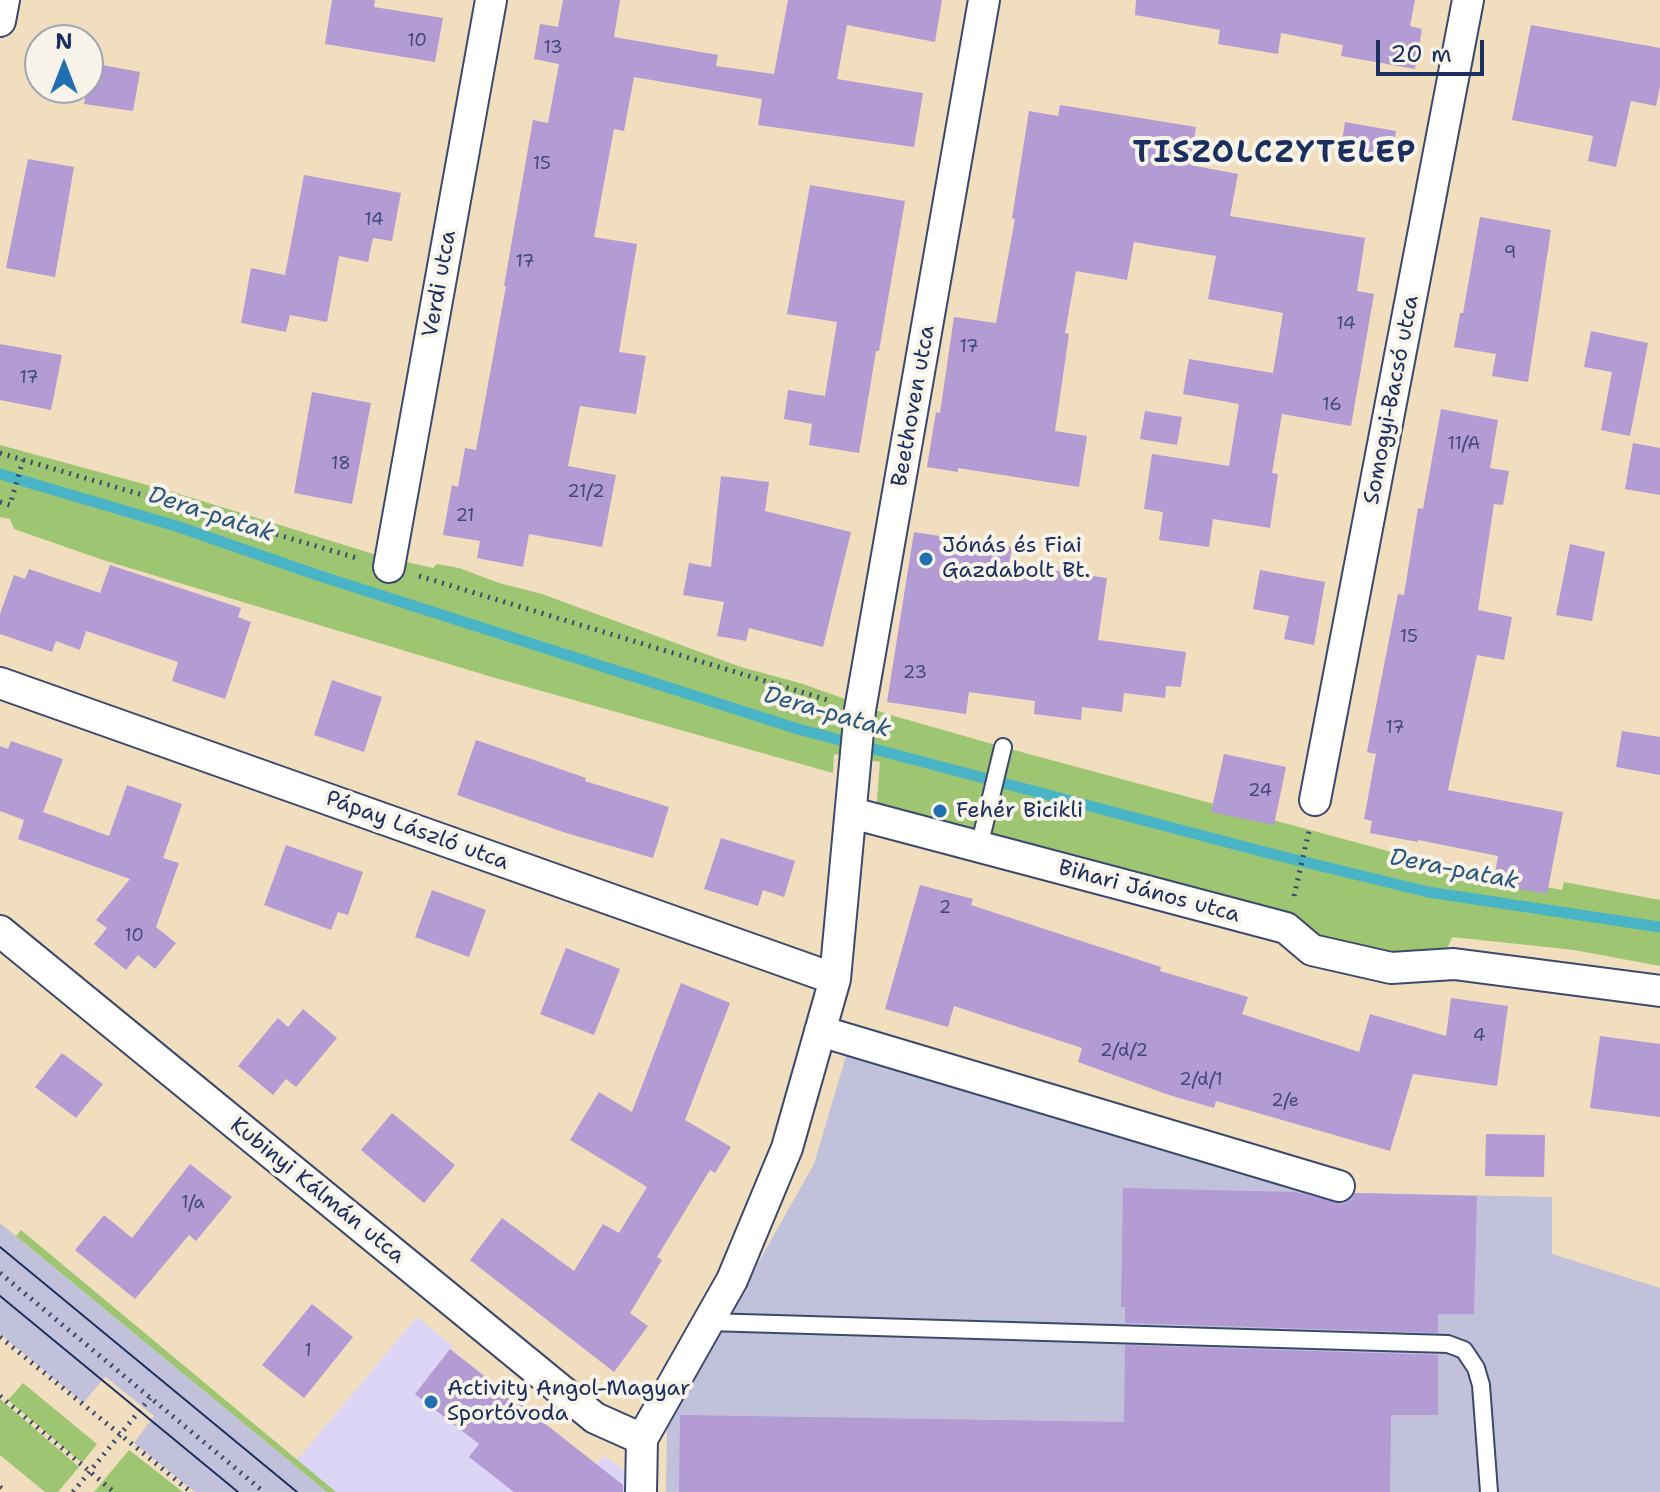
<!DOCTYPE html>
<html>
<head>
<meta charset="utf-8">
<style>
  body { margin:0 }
  #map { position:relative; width:1660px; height:1492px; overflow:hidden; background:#f1debf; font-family:"Shantell Sans",sans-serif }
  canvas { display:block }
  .north { position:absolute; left:24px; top:24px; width:80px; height:80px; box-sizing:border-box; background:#f7f3e8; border:2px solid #9fa5b1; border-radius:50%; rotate:0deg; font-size:22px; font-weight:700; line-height:32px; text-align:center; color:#1b2f5e }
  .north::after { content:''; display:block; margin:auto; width:28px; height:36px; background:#1f6fb2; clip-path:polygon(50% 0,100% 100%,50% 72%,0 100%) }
  .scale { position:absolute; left:1376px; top:40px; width:108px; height:36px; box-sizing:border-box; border:4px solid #1b2f5e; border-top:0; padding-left:10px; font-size:24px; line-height:28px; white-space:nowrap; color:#1b2f5e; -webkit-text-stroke:6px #f7f3e8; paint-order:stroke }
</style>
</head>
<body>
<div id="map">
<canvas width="1660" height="1492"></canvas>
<div class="north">N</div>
<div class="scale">20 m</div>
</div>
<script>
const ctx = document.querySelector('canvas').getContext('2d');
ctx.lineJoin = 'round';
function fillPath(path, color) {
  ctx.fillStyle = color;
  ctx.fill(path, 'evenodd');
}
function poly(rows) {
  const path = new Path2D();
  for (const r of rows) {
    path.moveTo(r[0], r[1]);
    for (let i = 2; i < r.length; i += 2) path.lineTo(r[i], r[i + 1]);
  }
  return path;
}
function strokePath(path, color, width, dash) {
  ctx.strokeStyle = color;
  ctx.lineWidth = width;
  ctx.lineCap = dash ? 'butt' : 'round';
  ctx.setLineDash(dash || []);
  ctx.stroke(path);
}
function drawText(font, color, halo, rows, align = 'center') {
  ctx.font = font + ' "Shantell Sans",sans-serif';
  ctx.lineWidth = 8;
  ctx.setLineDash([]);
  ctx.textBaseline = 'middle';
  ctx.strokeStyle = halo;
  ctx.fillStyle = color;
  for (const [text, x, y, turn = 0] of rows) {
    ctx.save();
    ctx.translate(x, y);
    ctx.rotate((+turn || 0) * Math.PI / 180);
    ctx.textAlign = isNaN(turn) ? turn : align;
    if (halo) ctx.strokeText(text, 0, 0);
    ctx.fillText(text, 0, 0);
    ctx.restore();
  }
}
fillPath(poly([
  [417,1317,453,1346,450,1350,596,1464,604,1456,633,1477,631,1492,336,1492,297,1460]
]), '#ddd5f6');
fillPath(poly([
  [846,1056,1316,1192,1552,1197,1552,1254,1660,1288,1660,1492,666,1492,667,1424,814,1164],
  [0,1223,16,1236,327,1492,195,1492,134,1443,154,1416,112,1382,105,1377,83,1403,0,1334]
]), '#c2c1dc');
fillPath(poly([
  [0,445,173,492,380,556,433,568,437,564,459,568,499,583,542,594,741,667,803,684,887,714,1003,747,1462,871,1562,890,1564,882,1660,900,1660,966,1574,950,1452,937,1444,957,1394,955,1317,938,876,813,880,762,834,754,833,773,492,677,103,560,14,529,10,519,0,517],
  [21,1230,336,1492,327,1492,16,1236],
  [23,1383,97,1444,82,1463,8,1400],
  [0,1399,79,1467,58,1492,45,1492,0,1455],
  [129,1450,183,1492,94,1492]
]), '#9ec672');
strokePath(poly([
  [0,474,176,526,317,575,798,729,1268,853,1428,892,1660,927]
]), '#49b4c6', 11);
fillPath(poly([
  [332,0,375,0,374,7,443,18,435,62,325,44],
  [563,0,620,0,614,37,718,55,716,66,774,74,788,0,942,0,935,42,847,25,837,79,923,93,914,147,758,125,762,99,634,77,624,131,614,129,594,237,637,244,619,352,646,356,636,414,580,406,568,466,616,475,602,547,529,534,523,567,477,558,480,541,443,535,452,485,458,487,465,448,476,450,506,286,504,286,533,120,548,123,559,64,534,59,540,24,558,27],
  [1136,0,1415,0,1410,26,1422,29,1415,69,1341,56,1343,45,1281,33,1278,54,1218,44,1220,30,1135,15],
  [1531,25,1660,48,1660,86,1656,106,1631,101,1616,167,1588,161,1593,136,1512,120],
  [91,63,140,72,133,111,84,104],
  [1060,105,1196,127,1190,165,1238,174,1230,216,1365,238,1357,291,1374,294,1351,426,1282,414,1272,473,1278,474,1270,528,1213,519,1209,547,1159,540,1163,512,1144,509,1152,454,1229,466,1239,404,1183,394,1189,359,1273,373,1283,313,1208,299,1216,256,1134,242,1127,280,1076,271,1065,333,1069,334,1055,431,1087,436,1079,487,958,468,958,472,927,467,936,412,940,413,954,317,996,323,1015,219,1012,218,1029,111,1058,116],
  [1345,122,1396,131,1391,161,1340,153],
  [28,159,74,167,55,277,6,268],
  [304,175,401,193,392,241,373,238,368,262,339,256,327,322,290,315,286,332,241,323,251,268,285,275],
  [810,185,905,201,879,351,876,351,859,453,809,445,812,424,784,419,788,390,825,396,837,322,787,314],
  [1480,217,1551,230,1528,382,1492,376,1496,354,1454,347,1460,313,1463,313],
  [1591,331,1648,343,1630,436,1601,430,1612,372,1584,367],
  [0,344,62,355,51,410,0,400],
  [312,392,371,403,352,504,294,493],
  [1441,409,1498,420,1490,468,1509,471,1503,505,1494,504,1478,610,1512,617,1504,660,1477,655,1448,790,1563,812,1547,894,1493,884,1498,856,1418,840,1418,842,1370,833,1372,821,1364,819,1376,754,1367,752,1398,594,1404,595,1418,508,1423,509],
  [1145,411,1182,417,1177,445,1140,439],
  [1633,443,1660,448,1660,495,1625,489],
  [721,476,769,482,765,511,851,532,823,647,749,628,746,641,717,636,724,602,683,595,689,563,711,567],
  [914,532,1012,547,1009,564,1107,578,1098,640,1186,652,1181,687,1166,686,1165,698,1124,693,1122,712,1082,707,1081,720,1034,714,1035,701,969,692,966,714,887,702],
  [1570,544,1605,552,1592,621,1556,615],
  [110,565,241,608,238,617,251,622,225,699,172,681,178,662,86,631,80,650,56,641,52,652,0,634,0,614,14,575,25,579,29,569,100,593],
  [1260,570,1325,582,1314,645,1284,639,1289,616,1253,609],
  [332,680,382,697,364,752,314,735],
  [1622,731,1660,737,1660,775,1616,767],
  [476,740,586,778,585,781,669,807,653,858,566,833,457,795],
  [11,741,63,759,43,812,109,836,127,785,182,804,163,858,179,863,156,927,176,943,155,969,138,955,126,970,94,944,107,928,96,920,130,879,18,839,24,820,0,811,0,746,8,749],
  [1224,754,1286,767,1274,825,1211,812],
  [721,838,795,861,784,897,763,890,758,906,704,889],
  [286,845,363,872,348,915,338,912,331,930,264,905],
  [920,885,973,899,971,905,1161,967,1160,971,1248,997,1242,1014,1359,1052,1370,1014,1446,1036,1451,998,1508,1006,1497,1086,1413,1074,1390,1151,1216,1101,1214,1108,1169,1095,1078,1062,1082,1048,954,1006,948,1027,885,1009],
  [432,890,486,910,469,957,415,937],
  [566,948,620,969,594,1035,540,1014],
  [681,983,730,1003,685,1120,731,1147,715,1173,710,1170,657,1257,662,1260,630,1313,648,1326,614,1372,470,1260,502,1218,574,1271,603,1224,619,1233,647,1187,570,1140,599,1092,632,1112],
  [303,1009,337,1038,296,1087,286,1079,273,1095,238,1066,278,1018,288,1027],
  [1600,1036,1660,1044,1660,1117,1590,1108],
  [62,1053,103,1084,76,1118,35,1087],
  [392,1113,455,1165,424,1203,361,1150],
  [1486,1134,1545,1135,1544,1177,1485,1176],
  [190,1164,232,1197,196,1241,189,1235,135,1299,75,1250,104,1215,132,1238],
  [1123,1188,1296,1192,1342,1204,1351,1200,1355,1193,1477,1196,1474,1314,1438,1314,1438,1333,1125,1323,1125,1307,1121,1307],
  [312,1304,353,1337,304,1398,262,1365],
  [1125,1345,1438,1355,1438,1415,1391,1415,1390,1492,679,1492,680,1415,1124,1422],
  [450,1349,623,1485,623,1492,514,1492,469,1457,479,1444,415,1394]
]), '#b39bd3');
const service = poly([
  [979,847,1003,747],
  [708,1322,1448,1344,1464,1350,1476,1368,1481,1385,1489,1492]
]);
const minor = poly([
  [0,21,4,0],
  [389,567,491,0],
  [0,683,835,979],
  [1315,800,1468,0],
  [852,813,1286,928,1312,950,1391,968,1454,964,1660,991],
  [0,931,595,1418,642,1439],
  [820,1031,1339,1186],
  [641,1492,642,1439,732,1280,787,1148,835,979,860,710,984,0]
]);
strokePath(service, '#3b496d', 20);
strokePath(minor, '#3b496d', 34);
strokePath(poly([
  [0,453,360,559],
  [0,502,10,505,23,460],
  [419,576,831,701],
  [1294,896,1309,831],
  [0,1273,264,1492],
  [0,1337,191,1492],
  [0,1396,114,1492],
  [0,1487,6,1492],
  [73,1492,150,1398]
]), '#3b496d', 5, [2, 6]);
strokePath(service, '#fff', 16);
strokePath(minor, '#fff', 30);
strokePath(poly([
  [0,1247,297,1492],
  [0,1296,238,1492]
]), '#1b2f5e', 2);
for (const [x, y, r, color] of [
  [926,559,8,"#1f6fb2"],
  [940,811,8,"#1f6fb2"],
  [431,1402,8,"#1f6fb2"]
]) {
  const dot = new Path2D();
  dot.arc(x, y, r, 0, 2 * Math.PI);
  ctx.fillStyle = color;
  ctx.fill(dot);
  strokePath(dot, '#f7f3e8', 3);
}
drawText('18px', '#414a7b', null, [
  ["10",417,41],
  ["13",553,48],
  ["15",542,164],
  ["14",374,220],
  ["9",1510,253],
  ["17",525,262],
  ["14",1346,324],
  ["17",969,347],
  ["17",29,378],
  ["16",1332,405],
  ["11/A",1464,444],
  ["18",341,464],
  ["21/2",586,492],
  ["21",465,516],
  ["15",1409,637],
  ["23",915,673],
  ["17",1395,728],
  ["24",1260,791],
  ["2",945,908],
  ["10",134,936],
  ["4",1479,1036],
  ["2/d/2",1124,1051],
  ["2/d/1",1201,1080],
  ["2/e",1285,1101],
  ["1/a",193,1203],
  ["1",308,1351]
]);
drawText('22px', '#1b2f5e', '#f7f3e8', [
  ["Verdi utca",440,284,-80],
  ["Somogyi-Bacsó utca",1392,400,-79],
  ["Beethoven utca",914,406,-80],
  ["Pápay László utca",417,831,20],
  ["Bihari János utca",1149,892,15],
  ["Kubinyi Kálmán utca",317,1191,39]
]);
drawText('22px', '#1b2f5e', '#f7f3e8', [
  ["Jónás és Fiai",942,546],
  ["Gazdabolt Bt.",942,571],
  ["Fehér Bicikli",956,811],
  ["Activity Angol-Magyar",447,1389],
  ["Sportóvoda",447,1414]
], 'left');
drawText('italic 24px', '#29577d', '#f7f3e8', [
  ["Dera-patak",211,515,18],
  ["Dera-patak",827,713,16],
  ["Dera-patak",1454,870,11]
]);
ctx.letterSpacing = '2px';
drawText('bold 30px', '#1b2f5e', '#f7f3e8', [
  ["TISZOLCZYTELEP",1275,154]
]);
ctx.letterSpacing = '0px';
</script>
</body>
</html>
